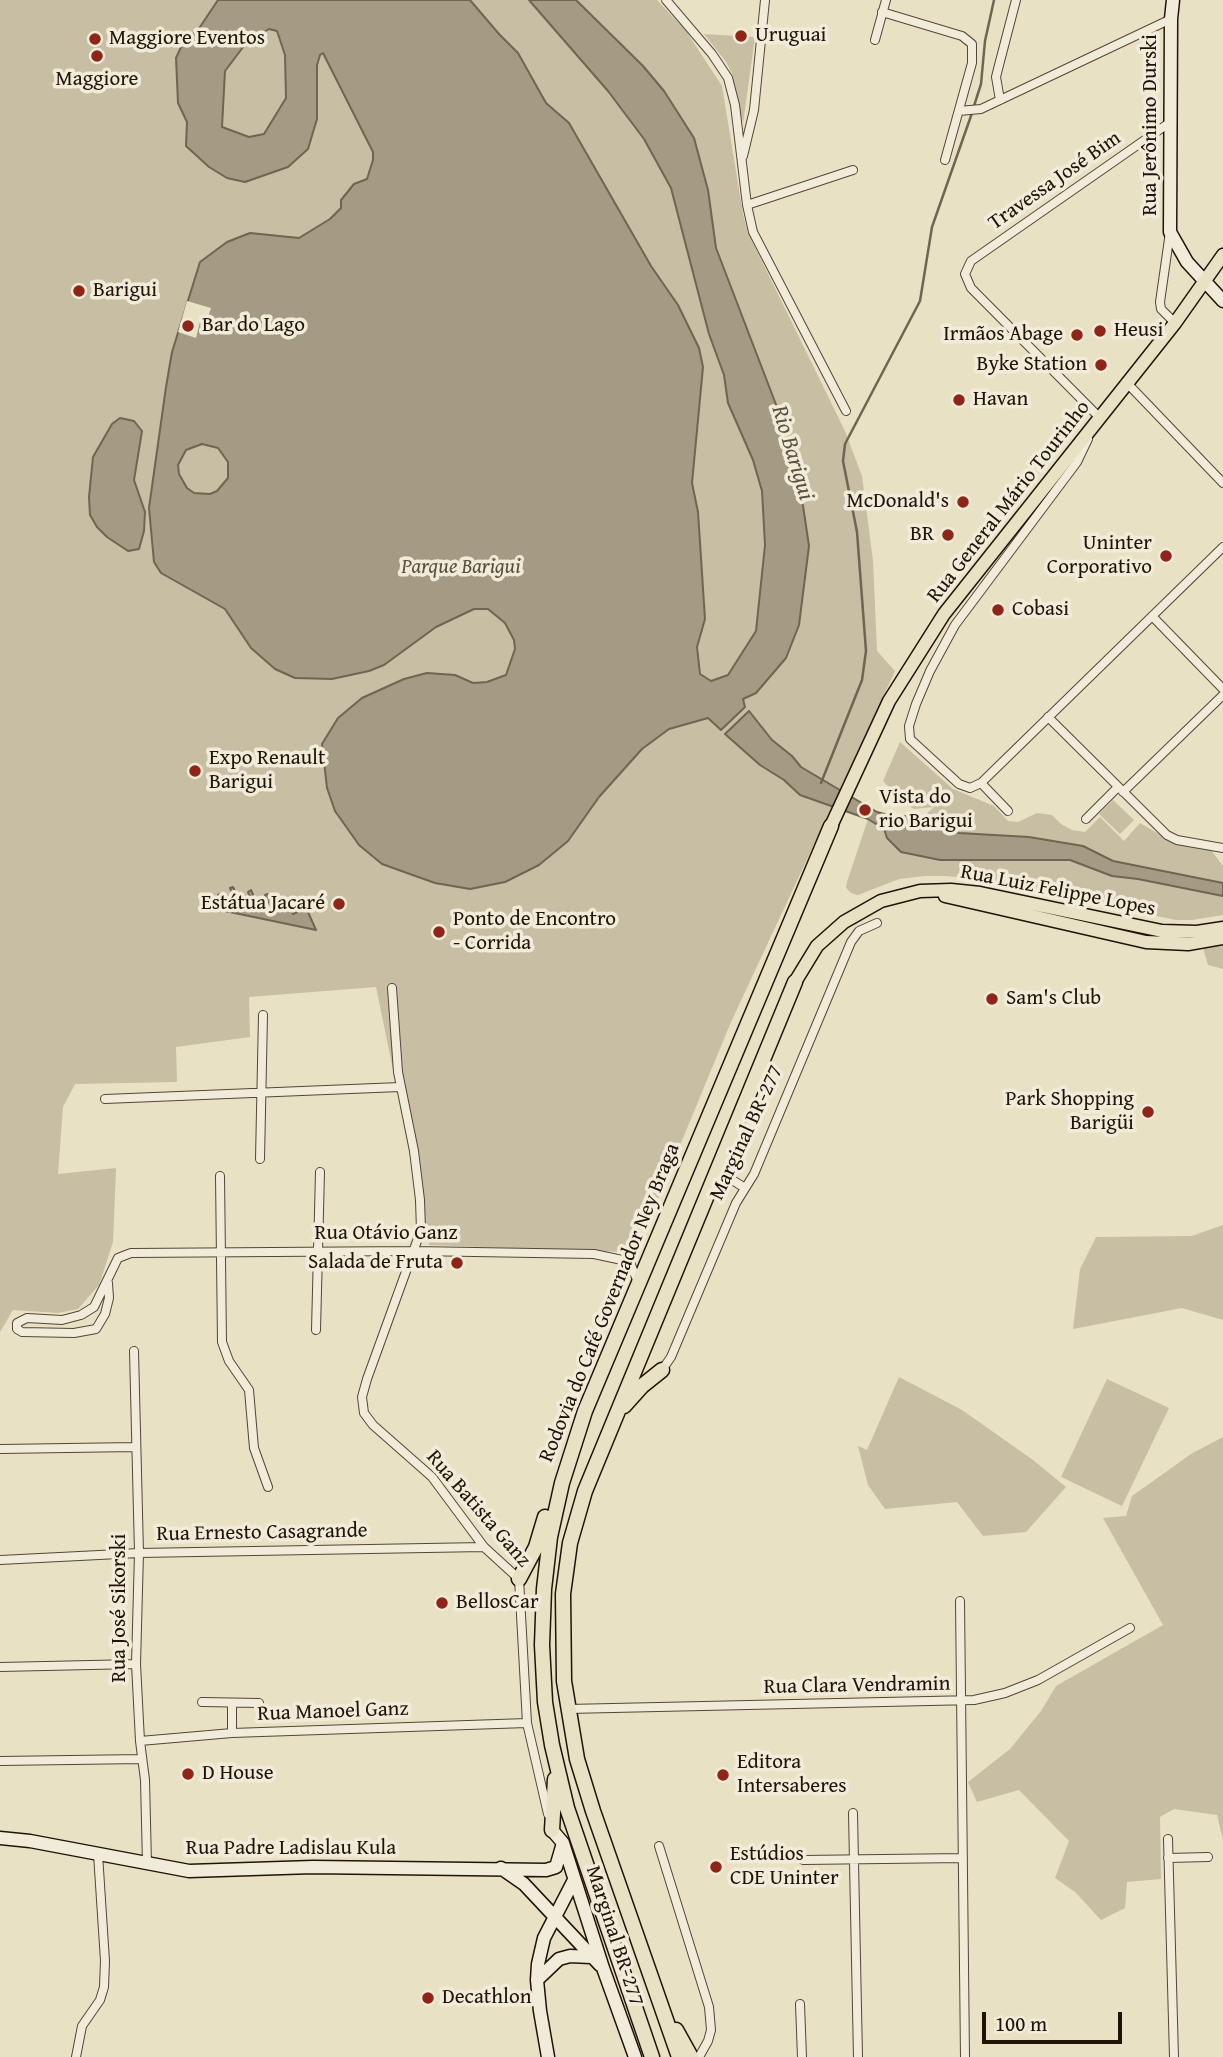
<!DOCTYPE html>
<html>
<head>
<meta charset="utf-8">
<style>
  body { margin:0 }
  #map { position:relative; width:1223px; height:2057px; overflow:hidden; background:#e9e1c4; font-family:"Gentium Book Plus",serif }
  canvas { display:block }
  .scale { position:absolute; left:982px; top:2012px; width:140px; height:32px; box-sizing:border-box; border:4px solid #211308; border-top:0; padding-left:9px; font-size:21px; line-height:24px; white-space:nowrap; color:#211308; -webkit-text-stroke:5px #f1ecd9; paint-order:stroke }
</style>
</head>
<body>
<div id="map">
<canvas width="1223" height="2057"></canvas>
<div class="scale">100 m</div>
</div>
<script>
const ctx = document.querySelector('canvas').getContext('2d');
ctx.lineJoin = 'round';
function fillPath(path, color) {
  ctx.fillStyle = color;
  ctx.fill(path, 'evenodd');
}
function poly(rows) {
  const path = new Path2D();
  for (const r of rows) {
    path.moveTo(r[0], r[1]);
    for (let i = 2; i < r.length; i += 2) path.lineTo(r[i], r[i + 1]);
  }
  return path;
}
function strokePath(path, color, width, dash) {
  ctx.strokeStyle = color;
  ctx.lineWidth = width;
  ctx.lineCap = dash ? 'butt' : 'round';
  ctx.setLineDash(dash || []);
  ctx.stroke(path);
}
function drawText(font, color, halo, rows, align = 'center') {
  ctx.font = font + ' "Gentium Book Plus",serif';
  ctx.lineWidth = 7;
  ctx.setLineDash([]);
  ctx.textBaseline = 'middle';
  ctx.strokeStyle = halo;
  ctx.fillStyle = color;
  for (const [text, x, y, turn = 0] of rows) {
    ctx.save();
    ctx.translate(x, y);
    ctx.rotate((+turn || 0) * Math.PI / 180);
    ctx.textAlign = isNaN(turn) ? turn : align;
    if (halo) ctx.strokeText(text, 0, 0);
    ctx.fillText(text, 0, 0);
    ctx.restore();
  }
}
fillPath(poly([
  [0,0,657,0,686,31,722,86,743,214,748,233,845,431,862,476,873,561,877,651,895,671,731,1022,650,1218,622,1252,429,1245,376,987,249,997,250,1037,176,1047,177,1082,75,1084,63,1107,58,1174,116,1168,113,1242,99,1285,78,1309,58,1313,13,1310,0,1332],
  [704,34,755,37,743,123,732,74,727,63],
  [900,742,953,789,994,806,1008,821,1018,822,1037,813,1052,815,1061,824,1072,830,1085,832,1100,817,1124,841,1140,823,1174,843,1211,850,1223,866,1223,883,1113,861,1082,846,1029,837,959,833,934,826,920,826,919,822,926,820,924,816,934,807,914,809,905,804,883,781],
  [1113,800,1134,820,1120,834,1099,814],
  [868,819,884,829,887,838,901,852,940,860,1070,860,1112,876,1138,879,1223,896,1223,915,1192,920,1176,920,971,878,945,876,925,876,899,879,858,895,851,893,846,888,847,882],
  [1223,945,1223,969,1208,965,1203,948],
  [1223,1225,1223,1320,1182,1308,1073,1329,1080,1269,1096,1237,1192,1236],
  [899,1377,962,1410,1033,1460,1066,1487,1026,1532,983,1536,957,1502,885,1509,868,1485,858,1446,867,1450],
  [1107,1379,1169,1408,1122,1506,1061,1477],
  [1223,1437,1223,1840,1217,1815,1174,1809,1160,1817,1161,1879,1127,1882,1125,1908,1101,1920,1075,1892,1055,1878,1069,1841,1019,1790,977,1802,968,1782,1010,1749,1041,1711,1056,1686,1163,1625,1103,1518,1126,1516,1132,1496,1191,1454]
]), '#c7bea4');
const water = poly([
  [218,0,470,0,499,34,518,53,546,103,569,123,651,266,678,305,699,348,703,367,692,483,698,512,705,619,697,647,700,674,711,681,728,675,756,631,765,545,762,491,753,460,728,403,724,375,709,334,671,188,644,139,608,91,529,0,576,0,643,66,664,91,694,138,708,190,716,248,790,441,802,499,809,546,799,625,786,658,756,693,743,699,745,707,721,730,708,718,669,729,642,749,599,797,568,841,539,865,505,882,470,889,435,883,382,864,359,845,335,811,327,788,322,744,338,718,362,698,404,679,427,673,455,675,473,683,487,682,506,675,515,649,514,640,505,623,488,609,474,609,436,627,384,665,369,671,332,679,295,678,275,669,251,648,225,609,161,573,154,562,149,508,166,387,172,352,200,262,227,242,250,233,299,238,330,219,341,208,341,200,354,184,367,179,373,160,373,152,323,53,320,55,317,65,317,119,308,149,288,167,245,182,227,178,209,167,186,146,187,122,178,103,176,58,182,45,200,27,218,0],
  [269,29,277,31,285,55,286,98,264,134,249,137,222,127,225,71,247,42,269,29],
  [202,444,218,448,228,462,228,478,217,491,210,494,194,493,187,488,179,474,178,465,186,450,202,444],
  [120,418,134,421,142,431,134,480,145,512,144,531,139,549,128,551,107,537,97,527,90,515,89,497,93,457,112,424,120,418],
  [749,711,772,740,792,756,801,767,877,812,896,817,918,815,924,816,926,820,919,822,920,826,934,826,959,833,1029,837,1083,846,1113,861,1223,883,1223,896,1138,879,1112,876,1070,860,940,860,901,852,887,838,884,829,868,819,800,795,784,780,760,765,725,734,749,711],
  [233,887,241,903,250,898,248,892,251,890,258,906,268,902,265,895,268,894,275,909,285,905,282,899,285,897,293,914,304,909,301,902,303,901,316,930,225,911,218,895,220,894,223,899,233,895,230,888,233,887]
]);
fillPath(water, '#a59b84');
strokePath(water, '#706552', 2);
fillPath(poly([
  [187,301,211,308,206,324,200,322,196,338,178,332]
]), '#e9e1c4');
strokePath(poly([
  [974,106,981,84,985,41,994,0],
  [821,783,862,680,866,651,857,532,843,461,845,444,920,301,932,227,972,113]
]), '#706552', 2.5);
const street = poly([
  [666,0,712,54,728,78,735,105,747,205,753,232,846,411],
  [882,12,962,36,972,44,972,63,945,160],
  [875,40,886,0],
  [1000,100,996,77,998,69,1016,0],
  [959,111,981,109,1171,19],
  [743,156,754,110,765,0],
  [747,205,853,170],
  [1170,232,1160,302,1161,309,1175,323],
  [1127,383,1223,483],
  [1100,418,971,288,965,274,971,261,1172,121],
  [1088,439,1077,462,955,625,930,671,916,704,909,726,910,739,959,784,970,788,981,783,1223,547],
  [1152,616,1223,689],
  [1048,717,1167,835,1177,840,1223,848],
  [981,783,1008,811],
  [1123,792,1223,695],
  [1086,819,1118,787],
  [392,988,398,1072,414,1151,420,1200,421,1230,367,1379,362,1397,364,1413,373,1425,432,1477,484,1547,519,1579,527,1723,548,1814],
  [105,1099,400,1087],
  [260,1159,263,1015],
  [718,1171,745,1188],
  [220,1176,222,1342,229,1361,249,1390,254,1448,268,1487],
  [108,1283,109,1298,105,1314,96,1329,74,1333,22,1332,17,1329,17,1323,27,1318,62,1320,81,1315,94,1307,118,1258,131,1253,415,1251,594,1254,627,1261,631,1265,638,1282],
  [316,1330,320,1172],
  [134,1351,139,1553,136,1664,140,1741,145,1780,147,1864],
  [662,1370,671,1357,736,1203,754,1174,851,942,859,931,877,923],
  [0,1449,135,1447],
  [0,1560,139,1553,484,1547],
  [960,1601,965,2057],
  [0,1667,136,1664],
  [202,1702,259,1703],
  [568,1709,974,1700,1005,1693,1038,1680,1130,1628],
  [232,1733,232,1703],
  [140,1741,232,1733,527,1723],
  [0,1761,142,1759],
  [853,1813,858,2057],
  [1168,1839,1174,2057],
  [659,1846,709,2007,711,2030,708,2041,699,2057],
  [1168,1858,1208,1857],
  [803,1860,963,1858],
  [800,2004,802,2057],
  [76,2057,82,2026,100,2000,104,1987,105,1961,98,1854]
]);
const secondary = poly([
  [1173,0,1171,19,1170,232,1187,262,1223,301],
  [552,1830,563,1843,603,1968,635,2057],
  [0,1838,30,1841,189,1871,313,1867,546,1870,556,1867,563,1843],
  [501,1868,524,1884,600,1965],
  [537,1980,559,1959,570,1956,591,1957],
  [548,2057,540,2011,537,1980,538,1964,544,1938,574,1880]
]);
const primary = poly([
  [831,826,889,701,944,614,1175,323,1223,255],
  [945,896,1146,942,1188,944,1223,938],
  [795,982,817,946,844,922,881,901,920,891,951,890,980,893,1162,931,1197,932,1223,928]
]);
const highway = poly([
  [624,1406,642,1386,662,1370],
  [519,1579,536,1547,545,1517],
  [552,1830,555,1779],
  [676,2030,691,2057],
  [652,2057,567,1808,552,1745,545,1702,542,1645,544,1589,550,1537,562,1483,585,1411,831,826],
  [679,2057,593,1811,577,1759,564,1681,563,1594,570,1543,585,1491,795,982]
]);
strokePath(street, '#534637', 10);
strokePath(secondary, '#211308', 15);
strokePath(primary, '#211308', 15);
strokePath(highway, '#211308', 17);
strokePath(street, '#f1ecd9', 8);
strokePath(secondary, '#f1ecd9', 12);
strokePath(primary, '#e9e1c4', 12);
strokePath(highway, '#e9e1c4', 14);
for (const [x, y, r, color] of [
  [741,36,7,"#8f2418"],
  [95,39,7,"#8f2418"],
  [97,56,7,"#8f2418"],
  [79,291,7,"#8f2418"],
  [188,326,7,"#8f2418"],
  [1100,331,7,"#8f2418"],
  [1077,335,7,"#8f2418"],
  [1101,365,7,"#8f2418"],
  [959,400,7,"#8f2418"],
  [963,502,7,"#8f2418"],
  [948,535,7,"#8f2418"],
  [1166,556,7,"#8f2418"],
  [998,610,7,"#8f2418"],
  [195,771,7,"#8f2418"],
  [865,810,7,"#8f2418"],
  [339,904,7,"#8f2418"],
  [439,932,7,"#8f2418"],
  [992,999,7,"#8f2418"],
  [1148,1112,7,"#8f2418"],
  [457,1263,7,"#8f2418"],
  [442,1603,7,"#8f2418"],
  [188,1774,7,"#8f2418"],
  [723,1775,7,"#8f2418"],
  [716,1867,7,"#8f2418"],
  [428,1998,7,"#8f2418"]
]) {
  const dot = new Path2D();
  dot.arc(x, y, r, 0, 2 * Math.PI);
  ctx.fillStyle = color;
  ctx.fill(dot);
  strokePath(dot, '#f1ecd9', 2.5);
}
drawText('21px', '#211308', '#f1ecd9', [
  ["Uruguai",755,36],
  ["Maggiore Eventos",109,39],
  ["Maggiore",97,80,"center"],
  ["Barigui",93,291],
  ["Bar do Lago",202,326],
  ["Heusi",1114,331],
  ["Irmãos Abage",1063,335,"right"],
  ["Byke Station",1087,365,"right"],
  ["Havan",973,400],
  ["McDonald's",949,502,"right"],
  ["BR",934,535,"right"],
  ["Uninter",1152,544,"right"],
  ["Corporativo",1152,568,"right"],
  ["Cobasi",1012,610],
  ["Expo Renault",209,759],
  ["Barigui",209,783],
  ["Vista do",879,798],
  ["rio Barigui",879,822],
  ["Estátua Jacaré",325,904,"right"],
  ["Ponto de Encontro",453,920],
  ["- Corrida",453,944],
  ["Sam's Club",1006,999],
  ["Park Shopping",1134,1100,"right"],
  ["Barigüi",1134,1124,"right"],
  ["Salada de Fruta",443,1263,"right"],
  ["BellosCar",456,1603],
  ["Editora",737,1763],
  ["Intersaberes",737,1787],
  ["D House",202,1774],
  ["Estúdios",730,1855],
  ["CDE Uninter",730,1879],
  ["Decathlon",442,1998]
], 'left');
drawText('21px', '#211308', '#f1ecd9', [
  ["Rua Jerônimo Durski",1151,125,-90],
  ["Travessa José Bim",1055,181,-35],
  ["Rua General Mário Tourinho",1009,502,-52],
  ["Rua Luiz Felippe Lopes",1058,891,11],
  ["Marginal BR-277",747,1133,-65],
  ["Rua Otávio Ganz",386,1234],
  ["Rodovia do Café Governador Ney Braga",610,1303,-68],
  ["Rua Batista Ganz",478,1509,49],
  ["Rua Ernesto Casagrande",262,1533,-1],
  ["Rua José Sikorski",120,1608,-90],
  ["Rua Clara Vendramin",857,1686,-1],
  ["Rua Manoel Ganz",333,1712,-2],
  ["Rua Padre Ladislau Kula",291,1849],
  ["Marginal BR-277",614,1936,72]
]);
drawText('italic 21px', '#5b4f3f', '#f1ecd9', [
  ["Parque Barigui",461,568]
]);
drawText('italic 23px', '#5c5040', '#f1ecd9', [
  ["Rio Barigui",792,453,73]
]);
</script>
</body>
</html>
